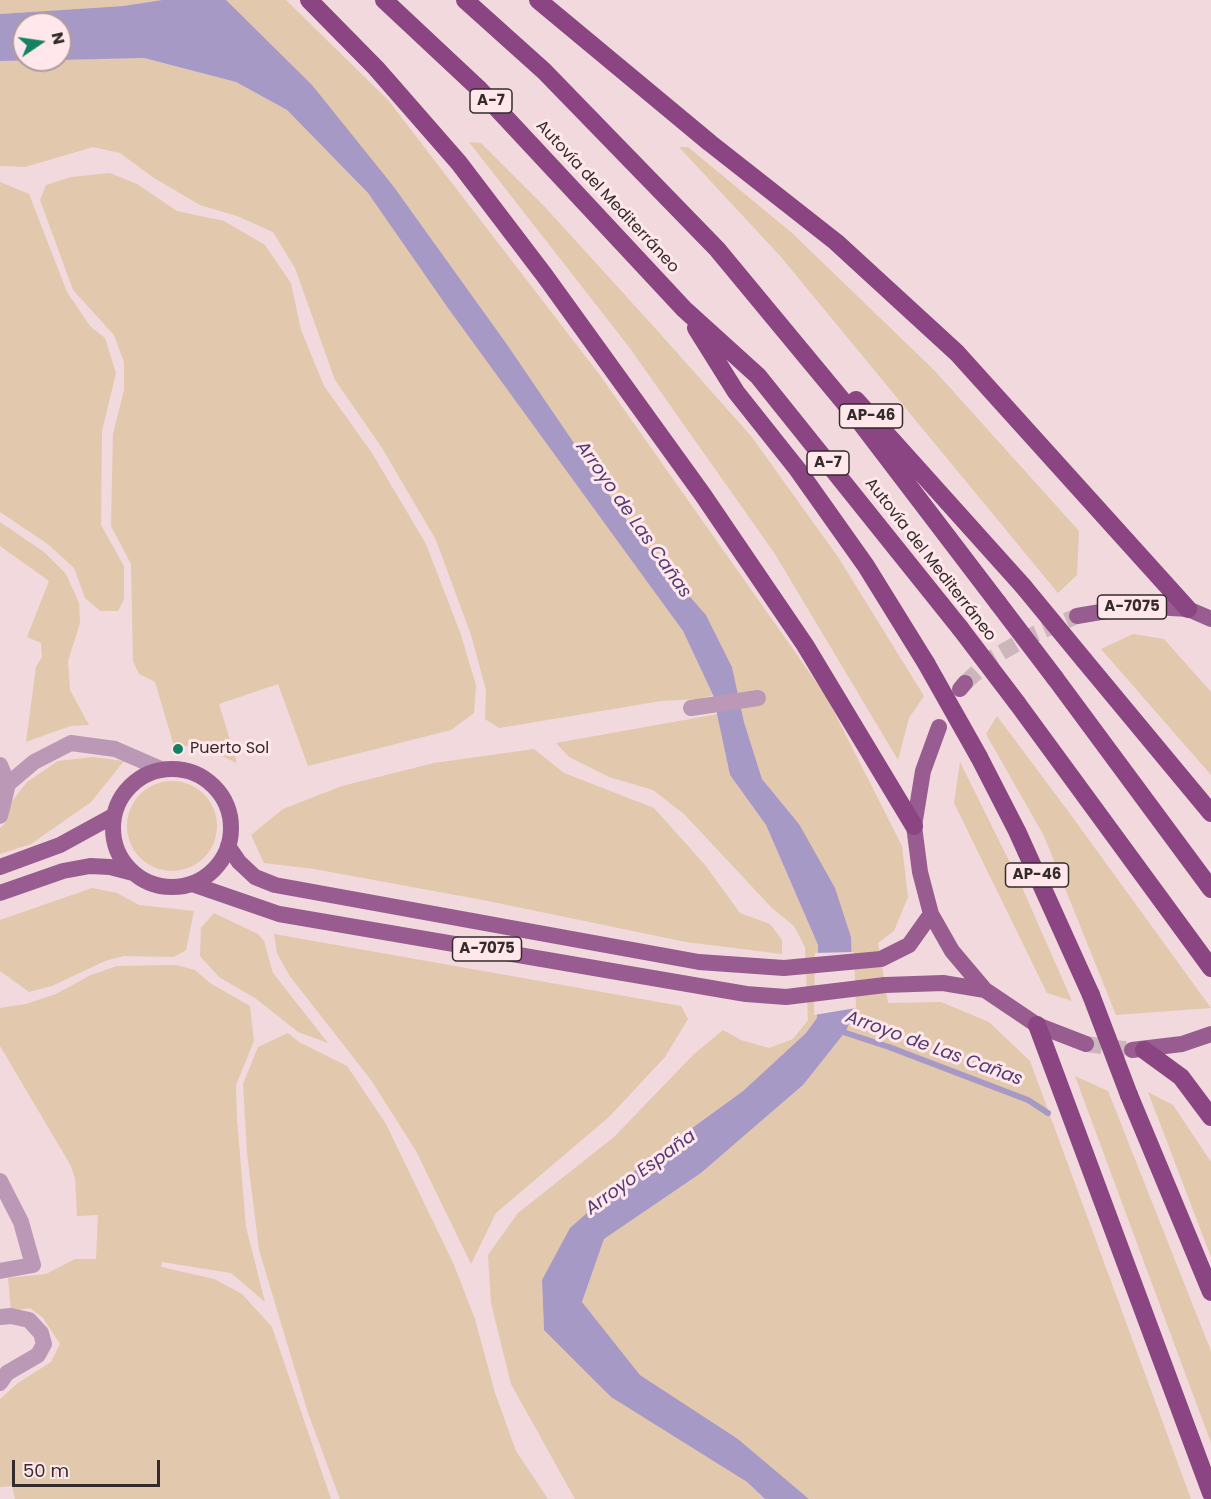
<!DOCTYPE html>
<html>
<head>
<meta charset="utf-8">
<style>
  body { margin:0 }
  #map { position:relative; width:1211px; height:1499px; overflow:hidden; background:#f1d9de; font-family:Poppins,sans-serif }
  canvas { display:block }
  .north { position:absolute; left:12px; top:12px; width:60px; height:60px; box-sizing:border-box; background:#ffe7eb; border:2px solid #ae9c9f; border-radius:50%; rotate:77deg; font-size:16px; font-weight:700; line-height:24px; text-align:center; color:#342b2d }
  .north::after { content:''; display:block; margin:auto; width:21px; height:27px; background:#158361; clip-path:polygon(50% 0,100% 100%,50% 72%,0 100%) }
  .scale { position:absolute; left:12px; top:1460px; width:148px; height:27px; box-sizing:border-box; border:3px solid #342b2d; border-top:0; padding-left:8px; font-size:18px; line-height:21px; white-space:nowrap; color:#342b2d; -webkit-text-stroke:4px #ffe7eb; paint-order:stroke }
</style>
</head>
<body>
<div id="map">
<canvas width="1211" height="1499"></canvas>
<div class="north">N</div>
<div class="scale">50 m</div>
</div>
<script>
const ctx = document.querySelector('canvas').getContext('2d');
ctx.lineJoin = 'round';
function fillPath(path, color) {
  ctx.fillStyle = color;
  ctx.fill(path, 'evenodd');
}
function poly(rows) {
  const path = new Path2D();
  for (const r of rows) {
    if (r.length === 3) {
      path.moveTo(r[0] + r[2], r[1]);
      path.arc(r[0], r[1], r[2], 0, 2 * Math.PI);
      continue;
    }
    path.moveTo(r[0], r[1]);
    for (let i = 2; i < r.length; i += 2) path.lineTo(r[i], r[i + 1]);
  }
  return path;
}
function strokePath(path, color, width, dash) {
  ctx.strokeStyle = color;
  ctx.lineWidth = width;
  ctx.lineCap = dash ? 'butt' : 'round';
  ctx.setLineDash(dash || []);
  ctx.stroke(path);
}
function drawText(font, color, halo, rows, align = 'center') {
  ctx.font = font + ' Poppins,sans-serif';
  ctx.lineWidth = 6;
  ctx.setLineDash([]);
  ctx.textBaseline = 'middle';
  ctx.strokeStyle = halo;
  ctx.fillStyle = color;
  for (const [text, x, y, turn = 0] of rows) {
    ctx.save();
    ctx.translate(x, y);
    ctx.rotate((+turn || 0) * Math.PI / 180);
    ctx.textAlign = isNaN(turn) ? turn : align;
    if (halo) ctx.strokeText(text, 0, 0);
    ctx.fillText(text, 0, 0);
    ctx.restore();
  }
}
fillPath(poly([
  [0,0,162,0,123,6,0,14],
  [226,0,286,0,388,100,599,374,826,696,902,846,908,897,894,931,878,943,888,1003,941,1002,989,1022,1030,1061,1191,1499,809,1499,738,1439,640,1375,582,1302,604,1239,701,1173,803,1085,846,1031,799,824,762,779,744,722,732,667,706,615,638,537,506,343,394,187],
  [144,58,236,82,287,110,368,193,683,631,713,695,699,699,661,701,499,728,485,719,486,690,471,635,436,540,382,448,335,380,295,268,273,232,237,216,200,205,154,178,120,153,93,147,25,167,0,166,0,61],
  [469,142,481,143,545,207,655,328,751,436,838,557,924,696,909,718,898,760,775,554,629,347],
  [679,147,688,147,792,233,934,370,1079,531,1077,575,1058,593,781,257],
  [110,173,137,184,177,211,224,221,265,245,291,283,301,330,324,386,372,453,426,544,461,635,476,685,474,713,451,730,308,766,278,684,219,704,237,763,198,746,174,746,155,682,139,674,133,661,131,564,111,526,113,434,124,390,124,362,114,335,73,290,40,200,46,185,71,177],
  [0,182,29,194,67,292,90,326,105,338,116,373,102,431,101,525,124,566,124,599,118,611,100,611,85,598,74,568,49,545,0,512],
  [0,522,44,552,66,574,79,603,80,623,68,661,70,690,89,725,70,726,26,742,36,667,42,657,41,643,27,637,49,581,0,546],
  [1133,634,1164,639,1211,692,1211,775,1101,649],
  [718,714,730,775,766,825,818,945,817,1018,806,1033,743,1091,644,1163,542,1280,544,1329,611,1397,747,1482,765,1499,575,1499,511,1384,491,1303,488,1255,518,1213,614,1137,694,1054,723,1030,741,1040,769,1048,793,1039,808,1020,805,947,794,926,772,908,684,814,653,790,609,777,569,757,556,743],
  [997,716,1068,811,1211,1008,1116,1015,1044,836,986,734],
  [534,749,564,773,654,808,705,865,740,913,770,924,782,940,782,954,686,942,483,900,314,869,264,863,251,835,283,809,342,786,434,763],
  [93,757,124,761,91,802,31,844,0,854,0,828,7,821,10,804,27,782,58,761],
  [960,762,1021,885,1072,1001,1047,993,954,803],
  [172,826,45],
  [92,888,117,893,139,905,194,911,186,950,174,957,124,956,105,961,52,986,29,992,0,971,0,920],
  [214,913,258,934,264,941,273,973,328,1043,298,1032,255,998,219,977,200,956,201,928],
  [274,934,681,1006,688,1019,665,1057,609,1117,496,1213,471,1264,416,1151,371,1080,289,975,277,953],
  [176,965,195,970,210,983,250,1006,254,1041,236,1085,237,1119,246,1227,265,1302,231,1273,162,1262,161,1267,214,1279,242,1294,272,1327,331,1499,15,1499,12,1486,0,1487,0,1399,18,1383,51,1362,60,1344,43,1318,30,1308,11,1311,8,1278,46,1274,75,1259,96,1259,98,1215,77,1216,75,1178,71,1166,0,1046,0,1008,26,1004,56,994,91,975,117,966],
  [288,1033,299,1042,347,1066,386,1124,454,1265,475,1319,495,1393,516,1451,548,1499,340,1499,338,1494,308,1413,259,1250,247,1153,243,1084,258,1047],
  [1075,1076,1108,1091,1211,1351,1211,1443],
  [1148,1092,1173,1105,1211,1162,1211,1257]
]), '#e2c8ac');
fillPath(poly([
  [162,0,226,0,312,85,394,187,506,343,638,537,706,615,732,667,744,722,762,779,799,824,835,888,851,937,853,1013,846,1031,803,1085,701,1173,604,1239,582,1302,640,1375,738,1439,809,1499,765,1499,747,1482,611,1397,544,1330,542,1280,570,1228,644,1163,743,1091,806,1033,817,1018,818,945,766,825,730,775,713,695,683,631,448,308,368,193,287,110,236,82,144,58,60,60,60,24,24,24,24,60,55,60,0,61,0,14,123,6]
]), '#a799c5');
fillPath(poly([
  [854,952,856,1008,814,1015,815,953]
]), '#f1d9de');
strokePath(poly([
  [840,1031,889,1047,1028,1100,1048,1113]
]), '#a799c5', 6);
strokePath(poly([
  [965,683,992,658,1030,636,1077,616],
  [1086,1044,1132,1050]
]), '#cbb6bb', 16, [16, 8]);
strokePath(poly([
  [691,708,758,698],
  [0,765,8,784],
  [0,816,8,784,34,762,71,743,115,749,161,769],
  [0,1181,21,1222,33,1265,0,1271],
  [0,1317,11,1316,29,1320,41,1333,44,1344,38,1355,7,1373,0,1383]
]), '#bb99b6', 16);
strokePath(poly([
  [1077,616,1136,606,1188,609,1211,619],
  [960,689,965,683],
  [939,727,923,771,914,826,920,872,931,914,952,951,985,990,1037,1025,1086,1044],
  [172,828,59],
  [228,846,239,862,255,877,275,885,699,962,784,968,881,959,909,945,931,914],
  [0,867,60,845,113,816],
  [192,884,279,914,746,994,786,997,885,985,943,983,985,990],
  [0,893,63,871,90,866,110,867,133,873],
  [1132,1050,1182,1044,1211,1034]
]), '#985c90', 16);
strokePath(poly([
  [309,0,376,68,459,163,545,276,703,495,805,645,914,826],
  [384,0,478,88,684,309,758,376,960,628],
  [465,0,544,71,717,249,857,418,998,603],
  [538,0,710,143,836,242,957,353,1188,609],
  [696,328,736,392,798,470,866,566,926,663],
  [856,400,1023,586],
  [1084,660,1211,813],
  [1055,678,1211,889],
  [1017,703,1211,968],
  [979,757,1017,831,1091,995],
  [1037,1025,1211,1493],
  [1144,1050,1181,1077,1211,1117],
  [1129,1095,1211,1292]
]), '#8a4582', 18);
strokePath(poly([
  [1023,586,1084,660],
  [998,603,1055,678],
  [960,628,1017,703],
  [926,663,979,757],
  [1091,995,1129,1095]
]), '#8a4582', 18);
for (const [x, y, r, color] of [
  [178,749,6,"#158361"]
]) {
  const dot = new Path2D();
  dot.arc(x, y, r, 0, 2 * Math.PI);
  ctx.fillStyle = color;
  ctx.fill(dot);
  strokePath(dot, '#ffe7eb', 2);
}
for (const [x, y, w] of [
  [491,101,42],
  [871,416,63],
  [828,463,42],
  [1132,607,69],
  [1037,875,63],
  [487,949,69]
]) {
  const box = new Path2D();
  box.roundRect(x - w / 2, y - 12, w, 24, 4.5);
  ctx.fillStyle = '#ffe7eb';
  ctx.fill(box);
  strokePath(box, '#342b2d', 1.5);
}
drawText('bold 15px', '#342b2d', null, [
  ["A-7",491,101],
  ["AP-46",871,416],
  ["A-7",828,463],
  ["A-7075",1132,607],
  ["AP-46",1037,875],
  ["A-7075",487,949]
]);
drawText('16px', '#342b2d', '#ffe7eb', [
  ["Autovía del Mediterráneo",607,197,47],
  ["Autovía del Mediterráneo",930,560,52]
]);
drawText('16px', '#342b2d', '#ffe7eb', [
  ["Puerto Sol",190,749]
], 'left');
drawText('italic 18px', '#503b74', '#ffe7eb', [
  ["Arroyo de Las Cañas",633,520,55],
  ["Arroyo de Las Cañas",934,1049,20],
  ["Arroyo España",641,1173,-36]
]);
</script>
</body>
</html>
